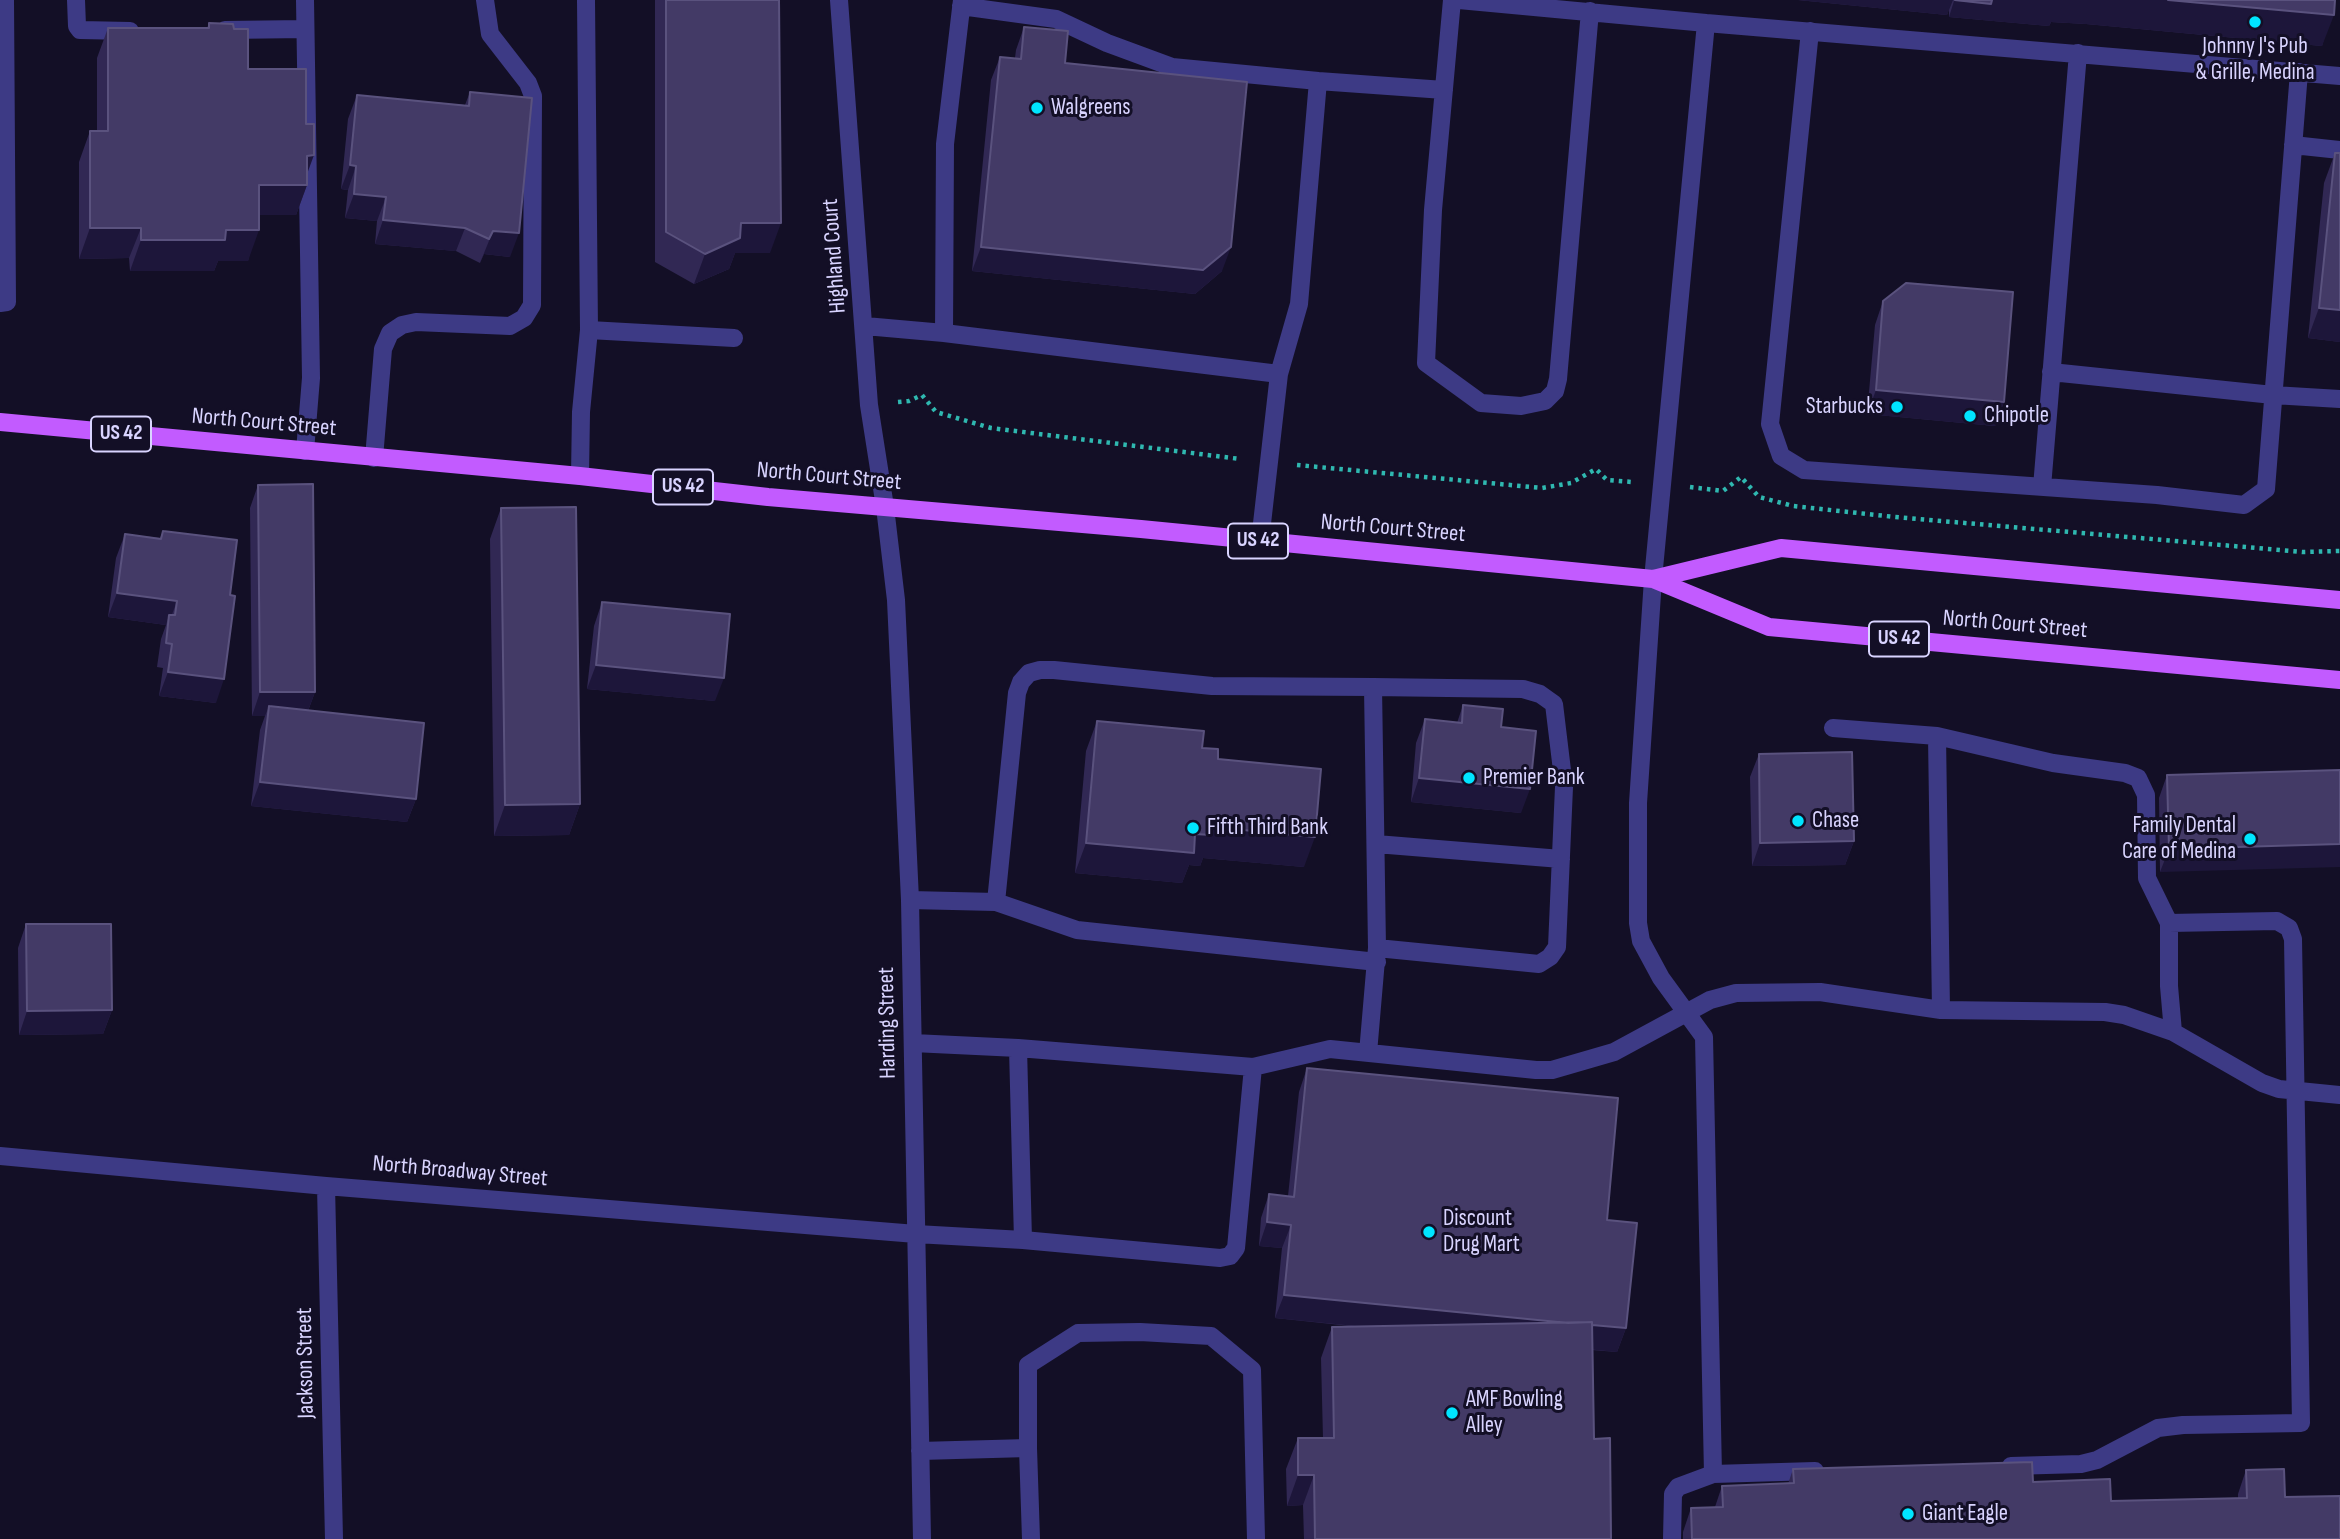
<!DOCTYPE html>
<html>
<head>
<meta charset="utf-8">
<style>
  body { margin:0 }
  canvas { display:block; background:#130f26 }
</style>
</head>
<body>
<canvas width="2340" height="1539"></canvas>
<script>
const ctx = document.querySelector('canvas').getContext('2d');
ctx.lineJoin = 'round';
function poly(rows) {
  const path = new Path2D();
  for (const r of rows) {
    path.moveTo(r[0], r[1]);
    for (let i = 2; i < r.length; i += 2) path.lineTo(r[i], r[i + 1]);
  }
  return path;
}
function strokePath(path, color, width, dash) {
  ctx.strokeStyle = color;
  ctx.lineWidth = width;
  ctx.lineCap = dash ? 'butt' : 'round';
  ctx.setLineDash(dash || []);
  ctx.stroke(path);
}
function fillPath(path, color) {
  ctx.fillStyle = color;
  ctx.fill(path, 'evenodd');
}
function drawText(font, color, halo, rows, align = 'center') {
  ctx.font = font + ' "Sofia Sans Condensed",sans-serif';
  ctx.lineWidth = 6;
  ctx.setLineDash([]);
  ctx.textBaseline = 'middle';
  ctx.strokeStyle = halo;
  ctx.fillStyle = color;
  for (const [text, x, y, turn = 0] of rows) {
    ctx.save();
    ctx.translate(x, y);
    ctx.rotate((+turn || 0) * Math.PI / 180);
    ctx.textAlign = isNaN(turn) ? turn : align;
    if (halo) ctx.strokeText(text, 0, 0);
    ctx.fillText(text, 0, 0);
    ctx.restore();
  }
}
strokePath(poly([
  [898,402,909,401,922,395,936,412,991,428,1240,459],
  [1297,465,1542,488,1571,483,1596,469,1607,480,1632,482],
  [1690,487,1723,491,1741,477,1759,497,1793,506,1895,517,2303,552,2340,551]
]), '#2fb8b0', 4.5, [3.5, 5]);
strokePath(poly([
  [76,0,77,26,80,30,130,31],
  [305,0,311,378,305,451],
  [839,0,869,405,885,507,896,600,910,900,922,1539],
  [962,0,945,144,944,333,1279,374,1299,304,1318,81,1444,90],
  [1452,0,1433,210,1426,363,1481,403,1521,406,1545,401,1555,391,1558,379,1590,11],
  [1459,0,1706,23,2340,76],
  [961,6,1056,19,1107,43,1172,67,1318,81],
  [225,30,305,29],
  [1810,31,1770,424,1781,456,1804,470,2157,495,2244,505,2266,489,2299,72],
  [2293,145,2340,150],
  [0,303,7,302,5,0],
  [865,326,944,333],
  [589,330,734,338],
  [2051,372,2273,395,2340,399],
  [374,458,383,349,390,333,402,325,416,322,510,326,524,318,532,305,533,96,528,83,490,34,485,0],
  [580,476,581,412,589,330,586,0],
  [2042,487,2078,53],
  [1260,541,1279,374],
  [1373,687,1523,689,1540,694,1554,704,1564,787,1557,947,1550,957,1539,964,1377,948],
  [1833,728,1937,736,2053,763,2125,773,2138,778,2146,795,2147,878,2169,923,2169,986,2173,1032],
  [1937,736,1941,1010],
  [1376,844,1561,859],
  [910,900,996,902,1017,693,1021,682,1029,673,1040,670,1054,670,1212,686,1373,687,1377,948,1368,1053],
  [996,902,1077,930,1377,962],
  [913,1043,1018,1048,1253,1067,1330,1049,1536,1070,1552,1070,1614,1052,1710,1000,1736,993,1820,992,1941,1010,2105,1012,2124,1015,2173,1032,2262,1083,2279,1089,2340,1095],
  [1018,1048,1023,1240],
  [0,1156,326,1186,916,1234,1023,1240,1220,1258,1230,1256,1236,1248,1253,1067],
  [326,1186,334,1539],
  [1028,1448,1031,1539],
  [920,1451,1028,1448,1028,1365,1078,1333,1140,1332,1211,1336,1252,1370,1256,1539],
  [2011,1466,2081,1464,2097,1460,2158,1428,2183,1425,2301,1423,2293,939,2289,928,2277,921,2169,923],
  [1713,1474,1815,1471],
  [1672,1539,1673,1494,1678,1487,1713,1474,1704,1037,1661,978,1641,941,1638,923,1638,803,1653,579,1706,23]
]), '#3d3a85', 18);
strokePath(poly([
  [0,422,580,476,768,497,1141,529,1653,579,1769,627,2340,680],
  [1653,579,1781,548,2340,600]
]), '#c25bff', 18);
fillPath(poly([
  [655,0,779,0,770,253,735,253,729,269,694,284,655,262],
  [1798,0,2335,0,2322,46,2086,24,2051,22,2049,26,1949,17,1949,9,1947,15],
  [209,23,234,29,248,69,306,124,307,185,296,215,259,215,248,261,218,261,214,271,130,271,129,258,79,259,79,162,90,131,97,131,97,58,108,28,207,28],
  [1024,27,1065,63,1222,271,1195,294,972,271,991,80,1000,57,1015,58,1016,50],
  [470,92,510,257,484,254,480,263,456,251,375,244,377,221,345,218,348,190,341,189,348,119,357,95,465,105],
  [2335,153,2340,153,2340,342,2308,338,2324,183],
  [1883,301,2004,402,1995,426,1867,414,1875,325],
  [258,485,315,692,308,711,416,799,407,822,251,806,260,730,265,716,252,716,250,508],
  [501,508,580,804,569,835,494,836,490,539],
  [163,531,216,703,159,696,163,668,157,667,161,639,166,625,108,617,116,558,125,534,160,538],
  [602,602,715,701,587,689,594,626],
  [1463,705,1501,727,1521,813,1411,802,1416,743,1425,719,1457,723],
  [1097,721,1202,748,1218,759,1304,867,1203,858,1200,866,1189,865,1182,883,1075,873,1086,751],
  [1759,754,1854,841,1845,865,1752,866,1750,777],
  [2340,770,2160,872,2159,798,2167,775],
  [26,924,112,1010,103,1034,19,1035,18,948],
  [1307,1068,1607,1220,1626,1328,1617,1352,1592,1350,1594,1439,1611,1539,1304,1539,1303,1505,1287,1506,1286,1469,1298,1438,1323,1438,1321,1358,1332,1327,1360,1327,1275,1318,1282,1248,1259,1246,1261,1218,1269,1194,1288,1196,1299,1092],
  [1793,1469,2033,1482,2111,1501,2238,1498,2238,1494,2246,1470,2340,1539,1683,1539,1683,1532,1691,1508,1715,1507,1722,1486,1788,1484]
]), '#312854');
fillPath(poly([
  [1798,0,1953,0,1947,15],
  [1993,0,2168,0,2334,15,2322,46,2086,24,2051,22,2049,26,1949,17,1954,1,1991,4],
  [314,155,303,185,307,185,296,215,248,215,259,185,307,156],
  [350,165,356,166,348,190,341,189],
  [354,194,386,197,377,221,345,218],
  [383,220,465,228,456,251,375,244],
  [741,223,781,223,770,253,735,253,729,269,694,284,705,254],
  [90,228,141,228,129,258,79,259],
  [226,230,259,230,248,261,218,261,214,271,130,271,141,240],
  [493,231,519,233,510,257,484,254,480,263],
  [981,247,1231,247,1222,271,1195,294,972,271],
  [2319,308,2340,310,2340,342,2308,338],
  [1876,390,2004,402,1995,426,1867,414],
  [117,593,177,601,168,625,169,615,166,625,108,617],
  [596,665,724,678,715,701,587,689],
  [168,672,224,679,216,703,159,696],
  [260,692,315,692,306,716,269,706,265,716,252,716],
  [1419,778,1530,789,1521,813,1411,802],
  [260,782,416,799,407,822,251,806],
  [580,804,569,835,494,836,505,805],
  [1212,827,1315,837,1304,867,1203,858,1200,866,1189,865,1182,883,1075,873,1086,843,1195,834],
  [1854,841,1845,865,1752,866,1760,843],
  [2340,844,2340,867,2160,872,2169,849],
  [112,1010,103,1034,19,1035,27,1011],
  [1267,1222,1291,1225,1282,1248,1259,1246],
  [1284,1295,1626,1328,1617,1352,1275,1318],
  [1298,1475,1314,1475,1303,1505,1287,1506]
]), '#1d163a');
const building = poly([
  [666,0,779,0,781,223,741,223,740,238,705,254,666,232,666,0],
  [1955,0,1992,0,1991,4,1955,0],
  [2168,0,2335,0,2334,15,2168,0],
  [209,23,233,24,234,29,248,29,248,69,306,69,306,124,314,124,314,155,307,156,307,185,259,185,259,230,226,230,225,240,141,240,141,228,90,228,90,131,108,131,108,28,209,28,209,23],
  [1024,27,1068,31,1065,63,1247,82,1231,247,1203,270,981,247,1000,57,1021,59,1024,27],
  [470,92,532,98,519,233,493,231,489,239,465,228,383,220,386,197,354,194,356,166,350,165,357,95,469,106,470,92],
  [2335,153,2340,153,2340,310,2319,308,2335,153],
  [1906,283,2013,292,2004,402,1876,390,1883,301,1906,283],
  [313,484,315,692,260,692,258,485,313,484],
  [576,507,580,804,505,805,501,508,576,507],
  [163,531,237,540,230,595,235,596,224,679,168,672,172,644,166,643,169,615,175,615,177,601,117,593,125,534,161,539,163,531],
  [602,602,730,614,724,678,596,665,602,602],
  [1463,705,1503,709,1501,727,1536,731,1530,789,1419,778,1425,719,1462,723,1463,705],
  [269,706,424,723,416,799,260,782,269,706],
  [1097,721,1204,731,1202,748,1218,749,1218,759,1321,769,1315,837,1212,827,1211,835,1195,834,1194,853,1086,843,1097,721],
  [1852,752,1854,841,1760,843,1759,754,1852,752],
  [2340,770,2340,844,2169,849,2167,775,2340,770],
  [26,924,111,924,112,1010,27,1011,26,924],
  [1307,1068,1618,1098,1607,1220,1637,1223,1626,1328,1592,1325,1592,1322,1568,1323,1284,1295,1291,1225,1267,1222,1269,1194,1294,1197,1307,1068],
  [1592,1322,1594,1439,1610,1438,1611,1539,1315,1539,1314,1475,1298,1475,1298,1438,1334,1438,1332,1327,1592,1322],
  [2032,1462,2033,1482,2110,1479,2111,1501,2247,1498,2246,1470,2284,1469,2285,1497,2340,1496,2340,1539,1692,1539,1691,1508,1723,1507,1722,1486,1794,1483,1793,1469,2032,1462]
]);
fillPath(building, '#433a66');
strokePath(building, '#5a527e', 2);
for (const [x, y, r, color] of [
  [2255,22,7,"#00e5ff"],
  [1037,108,7,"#00e5ff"],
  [1897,407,7,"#00e5ff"],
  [1970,416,7,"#00e5ff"],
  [1469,778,7,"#00e5ff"],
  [1798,821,7,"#00e5ff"],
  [1193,828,7,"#00e5ff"],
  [2250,839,7,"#00e5ff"],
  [1429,1232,7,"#00e5ff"],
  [1452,1413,7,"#00e5ff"],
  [1908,1514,7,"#00e5ff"]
]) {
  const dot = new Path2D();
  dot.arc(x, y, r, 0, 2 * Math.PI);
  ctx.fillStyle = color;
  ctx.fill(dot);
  strokePath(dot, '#130f26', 2.5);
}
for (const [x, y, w] of [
  [121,434,60],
  [683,487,60],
  [1258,541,60],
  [1899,639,60]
]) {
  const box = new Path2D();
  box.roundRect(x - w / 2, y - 17.5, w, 35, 5);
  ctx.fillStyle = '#130f26';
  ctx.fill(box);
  strokePath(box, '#d9d4ff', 2);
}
drawText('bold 21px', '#d9d4ff', null, [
  ["US 42",121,434],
  ["US 42",683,487],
  ["US 42",1258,541],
  ["US 42",1899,639]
]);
drawText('23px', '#d9d4ff', '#130f26', [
  ["Johnny J's Pub",2255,47,"center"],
  ["& Grille, Medina",2255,73,"center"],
  ["Walgreens",1051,108],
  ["Starbucks",1883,407,"right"],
  ["Chipotle",1984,416],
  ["Premier Bank",1483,778],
  ["Chase",1812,821],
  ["Family Dental",2236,826,"right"],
  ["Care of Medina",2236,852,"right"],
  ["Fifth Third Bank",1207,828],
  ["Discount",1443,1219],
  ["Drug Mart",1443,1245],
  ["AMF Bowling",1466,1400],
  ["Alley",1466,1426],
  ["Giant Eagle",1922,1514]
], 'left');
drawText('23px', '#d9d4ff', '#130f26', [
  ["Highland Court",835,256,-94],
  ["North Court Street",264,423,5],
  ["North Court Street",829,477,5],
  ["North Court Street",1393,529,5],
  ["North Court Street",2015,625,5],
  ["Harding Street",888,1023,-91],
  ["North Broadway Street",460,1172,5],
  ["Jackson Street",306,1363,-91]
]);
</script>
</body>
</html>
